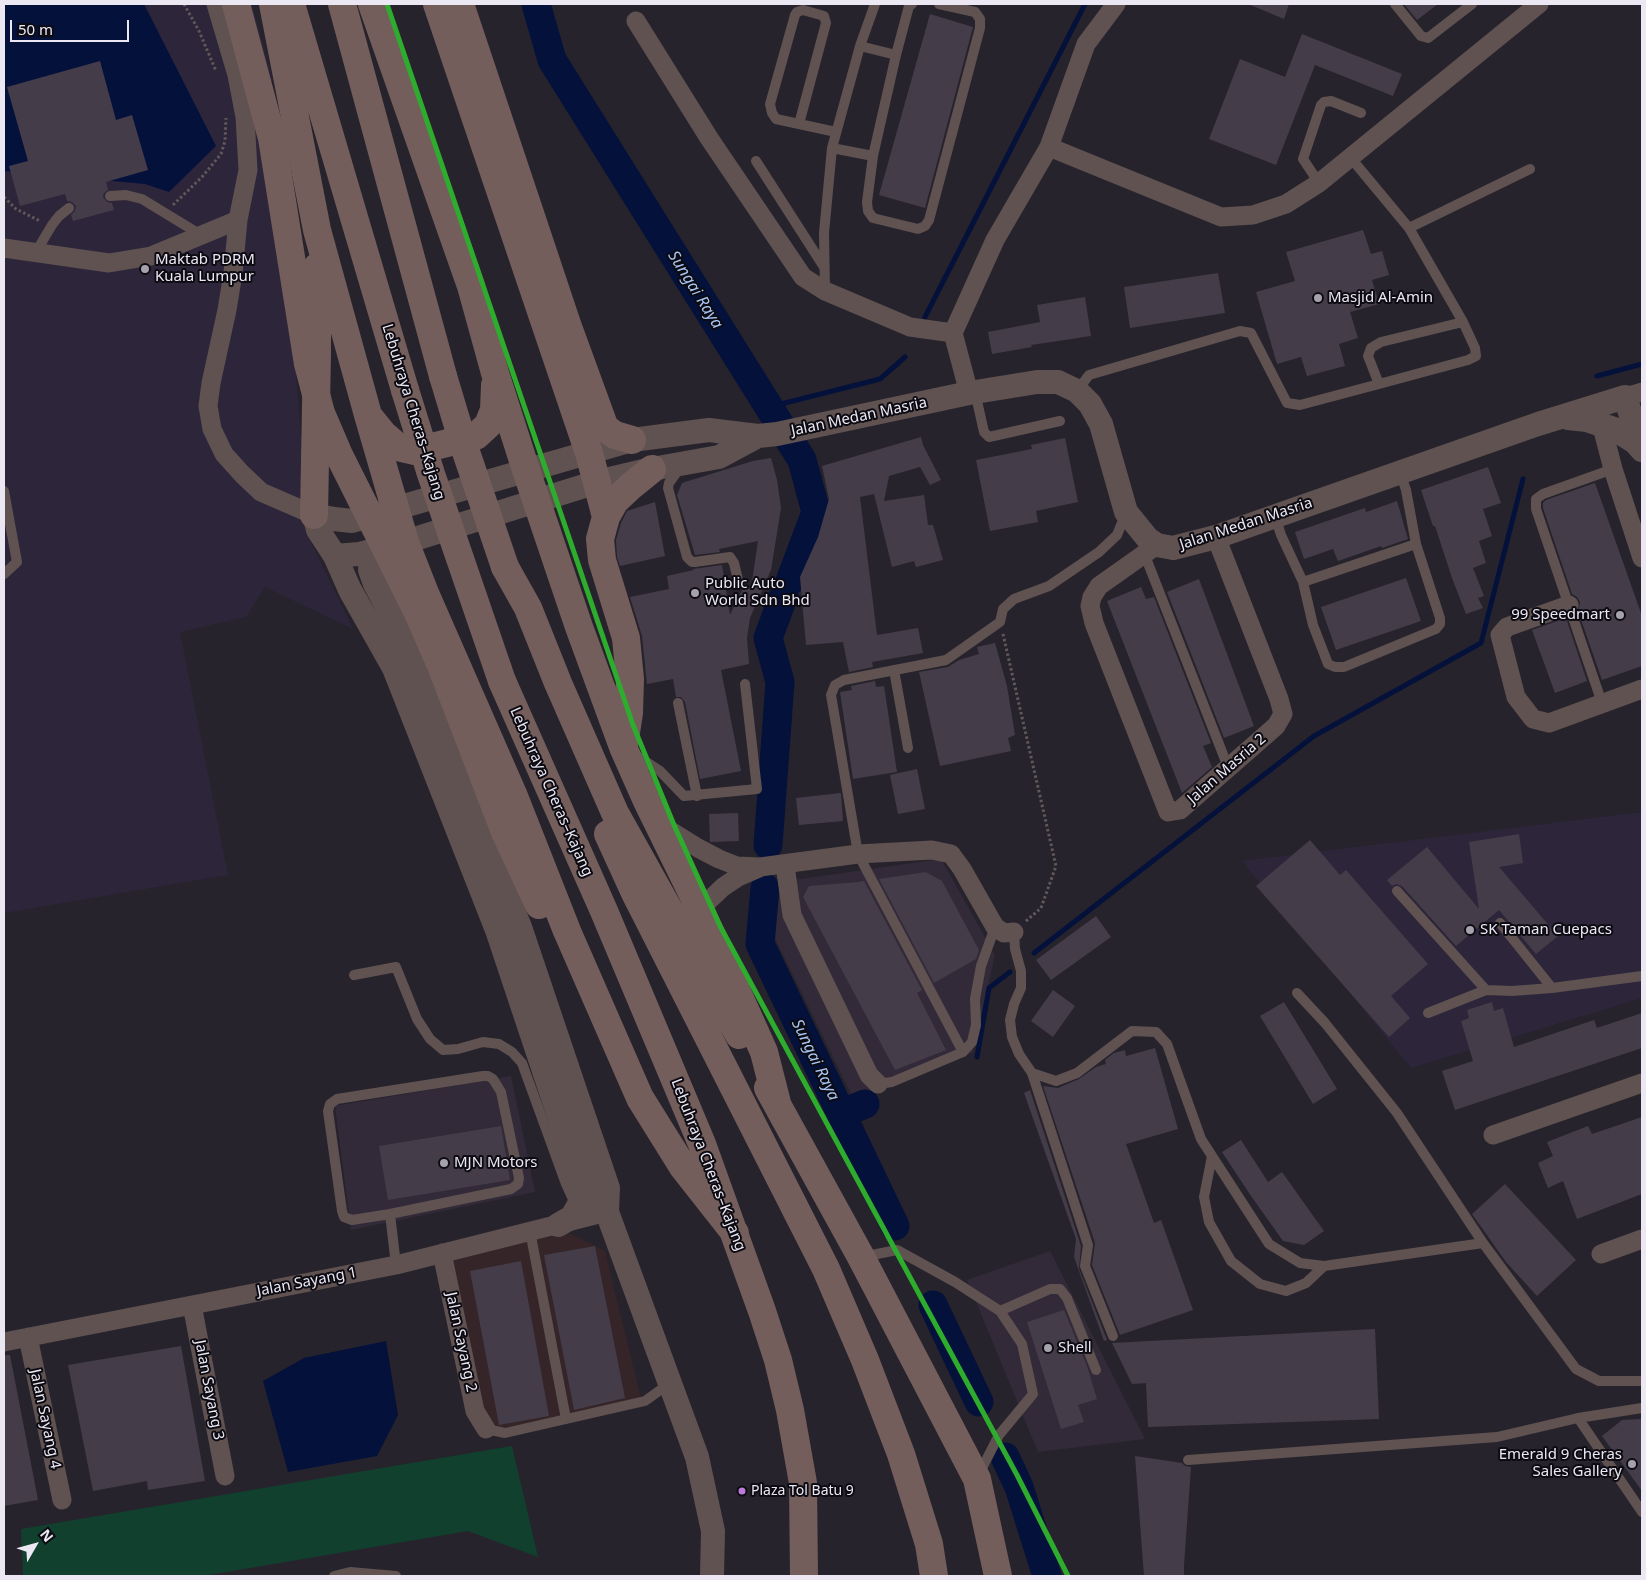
<!DOCTYPE html>
<html>
<head>
<meta charset="utf-8">
<style>
  body { margin:0 }
  #map { position:relative; width:1646px; height:1580px; overflow:hidden; background:#27232c; font-family:"Noto Sans",sans-serif }
  canvas { display:block }
  .frame { position:absolute; inset:0; border:5px solid #ebe7f3; pointer-events:none }
  .north { position:absolute; left:10px; top:1520px; width:50px; height:50px; -webkit-text-stroke:4px #0d0b12; paint-order:stroke; rotate:52deg; font-size:14px; font-weight:700; line-height:20px; text-align:center; color:#ebe7f3 }
  .north::after { content:''; display:block; margin:auto; width:18px; height:22px; background:#ebe7f3; clip-path:polygon(50% 0,100% 100%,50% 72%,0 100%) }
  .scale { position:absolute; left:10px; top:20px; width:119px; height:22px; box-sizing:border-box; border:2px solid #ebe7f3; border-top:0; padding-left:6px; font-size:15px; line-height:18px; white-space:nowrap; color:#ebe7f3; -webkit-text-stroke:4px #0d0b12; paint-order:stroke }
</style>
</head>
<body>
<div id="map">
<canvas width="1646" height="1580"></canvas>
<div class="frame"></div>
<div class="north">N</div>
<div class="scale">50 m</div>
</div>
<script>
const ctx = document.querySelector('canvas').getContext('2d');
ctx.lineJoin = 'round';
function fillPath(path, color) {
  ctx.fillStyle = color;
  ctx.fill(path, 'evenodd');
}
function poly(rows) {
  const path = new Path2D();
  for (const r of rows) {
    path.moveTo(r[0], r[1]);
    for (let i = 2; i < r.length; i += 2) path.lineTo(r[i], r[i + 1]);
  }
  return path;
}
function strokePath(path, color, width, dash) {
  ctx.strokeStyle = color;
  ctx.lineWidth = width;
  ctx.lineCap = dash ? 'butt' : 'round';
  ctx.setLineDash(dash || []);
  ctx.stroke(path);
}
function drawText(font, color, halo, rows, align = 'center') {
  ctx.font = font + ' "Noto Sans",sans-serif';
  ctx.lineWidth = 4;
  ctx.setLineDash([]);
  ctx.textBaseline = 'middle';
  ctx.strokeStyle = halo;
  ctx.fillStyle = color;
  for (const [text, x, y, turn = 0] of rows) {
    ctx.save();
    ctx.translate(x, y);
    ctx.rotate((+turn || 0) * Math.PI / 180);
    ctx.textAlign = isNaN(turn) ? turn : align;
    if (halo) ctx.strokeText(text, 0, 0);
    ctx.fillText(text, 0, 0);
    ctx.restore();
  }
}
fillPath(poly([
  [941,859,995,955,973,1052,853,1098,771,930,772,883],
  [511,1076,535,1192,351,1230,335,1106],
  [1050,1251,1145,1439,1038,1452,967,1280]
]), '#322a38');
fillPath(poly([
  [565,1231,605,1251,641,1398,505,1428,491,1426,480,1409,452,1260]
]), '#352428');
fillPath(poly([
  [4,4,252,4,272,77,303,461,299,509,305,530,353,629,265,587,246,617,180,632,228,875,4,913],
  [1642,812,1642,998,1411,1068,1242,861]
]), '#2d253a');
fillPath(poly([
  [512,1446,538,1557,468,1531,203,1576,23,1576,21,1529]
]), '#11402e');
fillPath(poly([
  [4,4,144,4,216,146,169,192,145,184,4,171],
  [386,1341,398,1415,377,1456,288,1472,263,1381,304,1358]
]), '#04113b');
strokePath(poly([
  [925,317,1085,4],
  [1597,376,1642,364],
  [769,407,880,379,905,357],
  [1034,953,1314,736,1481,643,1523,479],
  [977,1057,989,988,1010,972]
]), '#04113b', 5);
strokePath(poly([
  [536,4,552,60,802,460,816,512,790,581],
  [768,845,780,682,768,638,784,595],
  [765,888,760,944,895,1226],
  [841,1114,865,1104],
  [933,1305,979,1402],
  [1005,1457,1019,1487,1047,1576]
]), '#04113b', 29);
fillPath(poly([
  [1248,4,1289,4,1284,19],
  [1404,4,1438,4,1417,20],
  [930,14,973,27,925,208,879,195],
  [1302,34,1402,74,1393,96,1315,65,1276,165,1209,139,1240,59,1285,77],
  [100,61,116,120,132,115,148,170,106,182,108,190,104,193,103,197,107,202,112,203,114,210,73,221,71,215,75,211,76,206,72,202,67,201,65,194,20,206,9,166,28,161,7,87],
  [1363,230,1371,254,1382,251,1389,275,1372,280,1379,304,1350,312,1358,338,1339,344,1345,366,1307,376,1301,357,1277,364,1256,292,1295,281,1286,252],
  [1218,273,1225,313,1130,328,1124,287],
  [1085,297,1091,336,1031,345,1032,347,992,354,988,332,1040,322,1037,305],
  [921,437,923,445,941,480,930,485,920,467,889,476,884,501,924,495,928,525,933,525,943,560,916,567,914,561,892,567,874,494,860,497,877,635,918,628,923,653,872,662,873,667,849,672,843,642,806,645,800,577,818,537,829,499,822,466],
  [1065,438,1078,502,1036,511,1038,522,990,531,976,460,1032,449,1031,445],
  [771,458,777,480,781,508,771,570,750,618,747,638,749,664,721,670,741,771,700,779,685,702,681,697,676,697,673,679,647,684,642,636,630,597,669,589,667,576,694,570,693,569,722,565,730,615,744,586,751,588,758,541,719,549,720,552,695,555,677,495,682,483,753,461],
  [1488,467,1501,503,1483,509,1492,536,1479,541,1486,563,1473,568,1484,596,1478,598,1483,608,1466,614,1452,578,1435,526,1433,526,1421,490],
  [1595,483,1642,616,1642,666,1602,680,1578,611,1580,602,1577,597,1572,594,1543,508,1543,503,1546,500],
  [1397,501,1408,539,1382,548,1381,546,1338,561,1333,549,1304,559,1295,532,1365,508,1366,512],
  [655,502,665,556,620,566,617,557,616,540,621,523,627,511],
  [1406,578,1421,621,1336,650,1321,607],
  [1199,579,1254,726,1224,738,1167,592],
  [1141,587,1146,599,1154,597,1211,743,1203,746,1212,767,1182,793,1107,601],
  [1566,618,1587,681,1555,693,1532,630],
  [995,643,1007,686,1015,735,1008,738,1011,751,940,766,919,672,948,667,959,660,979,654,977,647],
  [875,681,876,687,884,686,897,772,853,779,840,692,852,690,851,686],
  [917,769,925,809,898,814,890,775],
  [841,793,843,821,799,825,796,798],
  [738,813,739,841,710,842,709,814],
  [1519,834,1523,863,1499,867,1558,936,1536,954,1499,910,1456,946,1402,886,1396,884,1392,886,1387,880,1427,847,1479,909,1469,842],
  [1310,840,1340,875,1346,870,1428,964,1391,996,1410,1018,1389,1037,1256,886],
  [926,872,942,881,979,950,976,959,934,983,879,879],
  [859,882,864,881,922,990,917,993,946,1050,895,1070,803,897,809,886],
  [1096,916,1111,937,1051,980,1036,960],
  [1053,990,1075,1006,1053,1037,1031,1021],
  [1284,1002,1337,1089,1313,1104,1260,1016],
  [1492,1002,1494,1011,1503,1008,1514,1047,1594,1020,1597,1028,1642,1013,1642,1048,1455,1110,1442,1071,1473,1061,1461,1021,1469,1018,1467,1010],
  [1155,1048,1178,1129,1126,1144,1154,1223,1161,1220,1193,1310,1120,1335,1092,1265,1095,1243,1043,1086,1058,1088,1079,1079,1096,1067,1106,1064,1105,1060,1114,1053,1125,1050,1126,1056],
  [1030,1090,1081,1246,1079,1269,1107,1340,1104,1341,1074,1257,1076,1239,1024,1093],
  [1642,1117,1642,1194,1577,1219,1563,1181,1548,1188,1538,1163,1553,1156,1547,1142,1588,1126,1592,1134],
  [501,1126,510,1180,388,1200,379,1146],
  [1241,1140,1268,1182,1282,1172,1324,1231,1304,1245,1283,1241,1249,1193,1222,1152],
  [1505,1184,1576,1260,1537,1296,1506,1262,1472,1214],
  [595,1246,625,1398,574,1410,544,1255],
  [521,1261,549,1416,499,1425,470,1271],
  [1064,1310,1087,1366,1097,1399,1078,1405,1084,1422,1061,1429,1027,1322],
  [1375,1329,1379,1419,1148,1427,1146,1383,1132,1384,1112,1343],
  [181,1346,205,1481,148,1490,147,1481,93,1491,68,1365],
  [4,1355,10,1355,38,1500,4,1506],
  [1642,1419,1642,1491,1602,1436,1622,1420],
  [1135,1456,1182,1463,1185,1466,1191,1467,1184,1565,1184,1576,1144,1576]
]), '#453c4a');
strokePath(poly([
  [184,4,199,31,216,71],
  [4,197,16,209,40,221],
  [173,205,202,177,221,154,225,141,226,118],
  [1003,634,1056,866,1041,908,1025,922]
]), '#615859', 3, [2.5, 2.5]);
strokePath(poly([
  [912,4,909,6,896,55,873,156,867,202,868,211,873,218,918,229,925,226,929,220,980,28,980,19,975,12,939,4],
  [1395,4,1421,36,1428,38,1472,4],
  [860,46,896,55],
  [799,124,826,23,824,16,803,10,797,12,795,15,770,104,772,113,776,119,799,124,836,132],
  [832,148,873,156],
  [1350,157,1409,228,1463,322,1475,348,1476,356,1468,360,1379,384],
  [756,161,824,267],
  [1319,183,1303,159,1321,105,1324,102,1331,101,1361,113],
  [110,196,126,195,142,199,201,235],
  [1409,228,1530,169],
  [36,252,52,225,59,216,69,208],
  [825,291,824,233,832,148,860,46,875,4],
  [1077,391,1089,375,1240,331,1251,333,1287,403,1300,405,1379,384,1368,356,1371,348,1381,342,1463,322],
  [975,392,984,432,989,437,1060,421],
  [681,466,669,483,668,488,687,557,692,562,695,562,730,557,734,563,738,580],
  [4,491,17,562,4,574],
  [1275,516,1281,535,1303,582,1313,625,1328,664,1335,667,1344,667,1436,629,1440,624,1440,618,1416,544,1406,490,1400,472],
  [1144,553,1228,767],
  [1303,582,1416,544],
  [894,670,908,748],
  [678,703,697,796],
  [1602,703,1536,509,1536,499,1543,494,1613,469],
  [634,754,660,771,684,796,757,789,745,684],
  [1397,891,1486,990],
  [1500,923,1552,988],
  [1014,932,1015,949,1021,971,1021,988,1014,1004,1010,1020,1012,1037,1019,1054,1032,1073,1056,1081,1077,1073,1132,1031,1156,1032,1167,1044,1201,1139,1269,1244,1300,1263,1324,1266,1483,1243],
  [354,975,396,967,417,1019,430,1039,443,1050,458,1049,483,1042,499,1044,512,1052,522,1063,566,1184,576,1206],
  [1297,993,1325,1023,1397,1113,1483,1243,1576,1369,1599,1381,1642,1381],
  [1428,1013,1486,990,1512,991,1552,988,1642,976],
  [963,1052,858,854,831,695,835,685,844,680,946,660,1000,622,1003,609,1014,599,1049,586,1099,552,1117,535,1126,513],
  [1032,1073,1088,1245,1085,1266,1113,1336],
  [878,1084,892,1082,963,1052,972,1042,976,1025,975,999,981,966,995,927],
  [1212,1156,1204,1197,1209,1222,1231,1261,1260,1284,1286,1291,1306,1283,1324,1266],
  [390,1214,511,1189,518,1184,519,1178,501,1092,493,1079,488,1076,483,1076,337,1099,330,1104,328,1111,342,1211,344,1217,352,1220,390,1214,396,1265],
  [530,1231,566,1419],
  [862,1257,897,1250,955,1282,1000,1311,1022,1344,1033,1394,999,1435,978,1476],
  [1000,1311,1050,1289,1060,1289,1067,1298,1096,1370],
  [1578,1418,1642,1512],
  [486,1429,505,1433,645,1401,670,1383],
  [1188,1460,1497,1437,1578,1418,1642,1408],
  [334,1576,350,1572,396,1576]
]), '#5f5251', 10);
strokePath(poly([
  [216,4,237,75,245,117,248,170,238,220,233,273,227,310,211,383,208,406,212,429,224,454,242,474,261,492,314,515],
  [636,21,709,138,803,277,825,291,910,327,953,333],
  [1049,147,1221,217,1253,215,1286,204,1319,183,1539,4],
  [4,248,109,263,151,256,238,220],
  [969,393,953,333,995,240,1049,147,1086,44,1116,4],
  [1625,397,1642,392],
  [1601,423,1613,469,1642,558],
  [1157,545,1099,586,1092,597,1090,606,1094,623,1168,812,1180,810,1276,726,1283,714,1279,699,1216,537],
  [1569,605,1507,627,1500,635,1516,697,1533,719,1549,723,1642,689],
  [658,823,698,848,719,859,737,866,760,867,858,854,932,850,951,854,962,869,995,927,1004,933,1014,932],
  [785,865,792,915,869,1075,878,1084],
  [700,909,723,887,738,877,759,868],
  [1493,1135,1642,1083],
  [442,1253,475,1411,486,1429],
  [1601,1254,1642,1239],
  [192,1305,225,1476],
  [28,1337,62,1500],
  [4,1342,396,1265,607,1212]
]), '#5f5251', 19);
strokePath(poly([
  [1568,418,1587,420,1614,429,1635,442,1642,450],
  [374,550,371,560,370,570,375,584,415,660,469,803,520,927,608,1188,607,1212,697,1457,713,1531,712,1576],
  [335,556,359,554,405,542,597,482,652,469,719,457,758,436],
  [607,1212,585,1194,497,930,394,668,350,590,335,556,318,530,314,515,334,519,352,521,632,440,709,430,758,436,777,434,969,393,1037,382,1058,382,1077,391,1090,404,1101,424,1126,512,1148,539,1157,545,1173,548,1216,537,1538,424,1625,397,1642,449],
  [558,1225,572,1217,585,1194]
]), '#5f5251', 24);
strokePath(poly([
  [273,4,317,230,368,415,405,542,425,593,513,794,567,931,640,1098,683,1167,735,1233],
  [291,4,405,390],
  [342,4,443,376],
  [372,4,471,286,495,373,526,470,579,627,623,747,647,801,700,909,764,1052,777,1103],
  [437,4,589,453,606,517],
  [460,4,567,324],
  [560,309,567,324,605,428,615,435,632,440],
  [371,419,384,435,398,447,415,451,476,436,488,425,494,410,495,385],
  [314,515,317,352,317,267],
  [505,567,528,608,558,683,615,813,739,1035],
  [502,681,604,911,702,1144,762,1311,778,1360,790,1410,803,1483,804,1576],
  [624,745,629,713,630,679,626,638,602,560,600,539,606,517,615,501,631,486,652,469],
  [505,832,539,905],
  [608,834,635,893,826,1269,865,1360,901,1454,929,1544,934,1576],
  [768,1088,861,1257,977,1479,998,1576]
]), '#745e5b', 28);
strokePath(poly([
  [236,4,272,138,308,364,321,413,339,455,418,613,442,668,505,832],
  [443,376,464,446,505,567],
  [405,390,431,474,502,681]
]), '#745e5b', 28);
strokePath(poly([
  [387,4,633,725,674,825,720,926,1017,1475,1068,1576]
]), '#2dac2d', 5);
for (const [x, y, r, color] of [
  [145,269,5,"#a6a2ad"],
  [1318,298,5,"#a6a2ad"],
  [695,593,5,"#a6a2ad"],
  [1620,615,5,"#a6a2ad"],
  [1470,930,5,"#a6a2ad"],
  [444,1163,5,"#a6a2ad"],
  [1048,1348,5,"#a6a2ad"],
  [1632,1464,5,"#a6a2ad"],
  [742,1491,4.5,"#bd7bd9"]
]) {
  const dot = new Path2D();
  dot.arc(x, y, r, 0, 2 * Math.PI);
  ctx.fillStyle = color;
  ctx.fill(dot);
  strokePath(dot, '#0d0b12', 2);
}
drawText('14px', '#ebe7f3', '#0d0b12', [
  ["Plaza Tol Batu 9",751,1491]
], 'left');
drawText('15px', '#ebe7f3', '#0d0b12', [
  ["Maktab PDRM",155,260],
  ["Kuala Lumpur",155,277],
  ["Masjid Al-Amin",1328,298],
  ["Public Auto",705,584],
  ["World Sdn Bhd",705,601],
  ["99 Speedmart",1610,615,"right"],
  ["SK Taman Cuepacs",1480,930],
  ["MJN Motors",454,1163],
  ["Shell",1058,1348],
  ["Emerald 9 Cheras",1622,1455,"right"],
  ["Sales Gallery",1622,1472,"right"]
], 'left');
drawText('15px', '#ebe7f3', '#0d0b12', [
  ["Lebuhraya Cheras–Kajang",413,412,73],
  ["Jalan Medan Masria",859,417,-12],
  ["Jalan Medan Masria",1246,524,-18],
  ["Jalan Masria 2",1227,769,-41],
  ["Lebuhraya Cheras–Kajang",551,792,66],
  ["Lebuhraya Cheras–Kajang",708,1165,69],
  ["Jalan Sayang 1",307,1282,-11],
  ["Jalan Sayang 2",461,1342,78],
  ["Jalan Sayang 3",209,1390,79],
  ["Jalan Sayang 4",45,1419,78]
]);
drawText('italic 16px', '#a8c6f4', '#0d0b12', [
  ["Sungai Raya",695,290,58],
  ["Sungai Raya",815,1060,64]
]);
</script>
</body>
</html>
